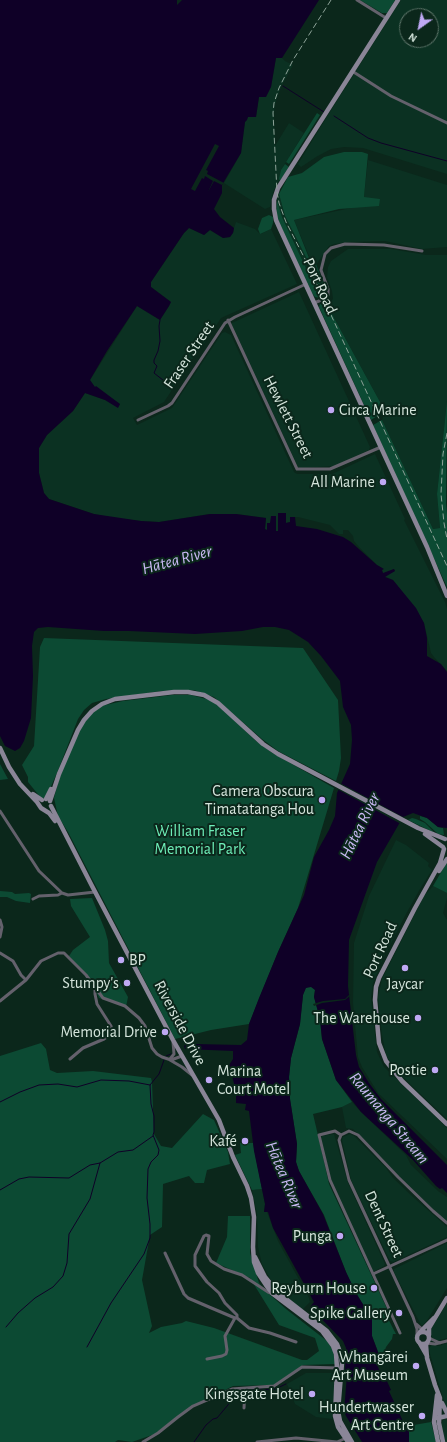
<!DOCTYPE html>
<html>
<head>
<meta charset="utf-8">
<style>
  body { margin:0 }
  #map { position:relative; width:447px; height:1442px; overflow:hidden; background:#0b271b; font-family:"Alegreya Sans",sans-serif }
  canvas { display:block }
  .north { position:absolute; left:399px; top:8px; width:40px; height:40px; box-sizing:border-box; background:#0b271b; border:1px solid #5c7368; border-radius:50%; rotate:213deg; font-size:11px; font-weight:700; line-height:16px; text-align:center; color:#d5e5dc }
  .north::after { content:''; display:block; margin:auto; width:14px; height:18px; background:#bfa9f4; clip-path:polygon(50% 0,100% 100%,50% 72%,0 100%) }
</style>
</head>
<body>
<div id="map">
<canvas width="447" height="1442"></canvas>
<div class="north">N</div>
</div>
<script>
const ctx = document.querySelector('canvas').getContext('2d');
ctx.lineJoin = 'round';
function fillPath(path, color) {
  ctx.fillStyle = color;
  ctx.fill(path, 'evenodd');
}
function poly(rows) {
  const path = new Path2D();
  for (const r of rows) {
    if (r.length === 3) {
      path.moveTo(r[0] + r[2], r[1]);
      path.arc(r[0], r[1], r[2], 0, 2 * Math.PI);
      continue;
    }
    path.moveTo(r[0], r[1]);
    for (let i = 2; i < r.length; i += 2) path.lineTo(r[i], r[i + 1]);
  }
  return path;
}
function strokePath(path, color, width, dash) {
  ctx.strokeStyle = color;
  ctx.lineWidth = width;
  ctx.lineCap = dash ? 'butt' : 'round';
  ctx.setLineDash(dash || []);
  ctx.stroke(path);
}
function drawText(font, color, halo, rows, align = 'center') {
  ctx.font = font + ' "Alegreya Sans",sans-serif';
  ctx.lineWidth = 4;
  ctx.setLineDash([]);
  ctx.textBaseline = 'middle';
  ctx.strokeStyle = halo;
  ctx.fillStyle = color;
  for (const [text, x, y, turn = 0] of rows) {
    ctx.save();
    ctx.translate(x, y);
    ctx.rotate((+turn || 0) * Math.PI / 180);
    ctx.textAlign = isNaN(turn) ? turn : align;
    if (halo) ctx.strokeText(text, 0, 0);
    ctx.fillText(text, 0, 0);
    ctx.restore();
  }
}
fillPath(poly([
  [401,0,447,0,447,174,363,148,344,147,331,149,316,157,301,167,298,164,328,115],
  [407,16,431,16,431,40,407,40],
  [276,58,282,58,285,61,293,65,281,87,275,104,274,113,275,146,289,123,304,133,281,170,280,178,273,192,270,207,265,209,224,183,241,153,245,122,248,117,256,117,259,97,271,87],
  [368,160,447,185,447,247,422,249,385,241,349,242,334,244,329,246,314,268,294,220,351,208,364,197],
  [279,194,285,216,310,265,323,295,320,298,282,217,277,200],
  [236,222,255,229,260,234,271,229,297,284,221,318,204,344,201,346,164,402,133,418,137,425,172,408,222,333,225,332,231,335,294,472,297,474,332,474,375,454,405,519,404,520,445,602,447,609,447,671,434,657,431,653,424,623,393,580,384,576,395,571,394,569,383,574,382,570,383,569,377,565,359,547,354,541,353,536,348,530,343,530,343,534,339,534,330,525,298,517,290,517,290,522,286,523,286,517,278,531,276,531,276,517,270,523,267,523,267,530,265,529,266,518,236,514,210,514,159,522,141,521,111,518,94,514,49,499,44,493,39,473,39,448,47,435,73,411,85,393,105,400,118,407,120,404,94,387,90,380,137,306,160,320,169,306,171,302,151,287,151,282,184,233,189,228,204,235,210,230,223,238,230,237,234,231,234,228],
  [348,249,391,249,426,255,447,255,447,401,437,494,440,528,433,529,382,420,385,411,327,305,333,299,332,291,327,277,328,267,331,261],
  [299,292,370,447,369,450,336,466,300,468,298,467,232,325,232,323],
  [396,840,406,845,429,863,428,866,432,870,420,889,406,914,383,959,373,983,371,998,377,1052,384,1067,447,1128,447,1159,378,1093,362,1067,358,1057,353,1003,354,943,369,896],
  [433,886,447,893,447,898,443,913,447,920,447,1119,411,1085,395,1068,389,1060,386,1055,382,1035,378,997,382,979,424,896],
  [352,1102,361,1112,406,1155,411,1165,438,1191,447,1197,447,1221,426,1204,360,1136,353,1129,346,1128,342,1107],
  [334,1134,348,1183,385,1264,384,1266,373,1272,333,1188,321,1138,322,1136],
  [350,1134,354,1136,386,1168,393,1178,413,1197,447,1227,447,1237,393,1262,390,1261,351,1180,342,1140,343,1137],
  [262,1189,265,1204,264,1212,267,1212,278,1241,309,1298,310,1302,302,1310,281,1291,272,1282,262,1264,258,1247,257,1214,252,1190],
  [447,1243,447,1288,426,1322,423,1325,421,1325,394,1272,394,1269],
  [447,1303,447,1338,436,1341,432,1338,430,1333,431,1329],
  [447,1343,447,1411,430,1354,429,1348,432,1345,439,1346],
  [306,1373,335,1373,332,1419,316,1417,295,1404,287,1384],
  [447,1419,447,1442,445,1442,441,1425,443,1420]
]), '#0b3122');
fillPath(poly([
  [360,0,395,0,387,13,382,13],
  [317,113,320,115,289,164,286,162],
  [344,152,362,152,368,154,364,197,380,199,379,206,339,209,294,220,313,268,316,264,325,288,325,294,323,295,310,265,285,216,279,194,288,177,302,173,324,157],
  [285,164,289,167,280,181,279,179,281,170],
  [277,200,282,217,320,298,315,297,311,292,279,222,276,215],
  [269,215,273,217,273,223,271,229,260,234,258,229,262,218],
  [320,304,327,305,385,411,371,420,319,307],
  [447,401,446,503,447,514,447,587,373,425,382,420,433,529,440,528,437,494],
  [44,638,303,648,338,700,341,758,339,771,336,781,278,751,262,739,214,697,194,690,161,691,106,699,92,703,84,710,78,719,57,773,48,793,45,798,41,798,28,782,28,777,22,765,34,746,40,647],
  [172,695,191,695,210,700,219,706,256,741,271,752,334,788,298,908,278,952,249,1024,211,1030,175,1039,68,832,58,816,54,798,59,779,82,721,101,706,123,701],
  [0,764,8,779,0,780],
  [420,816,427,818,438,827,443,828,444,835,438,834,425,822,420,819],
  [412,818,416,819,425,823,435,833,408,820],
  [447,862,447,893,433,886],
  [0,891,12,892,15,894,29,893,31,894,30,903,16,901,7,897,0,897],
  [92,898,105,930,108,941,109,963,128,997,126,1007,99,998,94,987,69,956,73,950,90,937,71,906,70,899],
  [309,986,313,987,315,990,314,997,320,1019,322,1039,336,1080,352,1102,342,1107,313,1114,317,1131,329,1184,388,1311,385,1313,396,1334,393,1334,392,1339,386,1347,384,1353,379,1354,372,1336,372,1319,356,1293,346,1272,324,1215,299,1171,296,1162,297,1144,290,1099,289,1077,291,1058,300,1024,303,995,305,988],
  [41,1043,46,1049,50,1070,57,1073,93,1071,151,1078,152,1082,154,1134,161,1146,172,1148,203,1114,214,1120,228,1152,230,1164,207,1170,204,1183,195,1183,189,1176,163,1184,162,1227,150,1235,142,1280,152,1326,149,1333,161,1327,182,1323,186,1321,214,1328,302,1360,307,1360,319,1351,315,1338,279,1325,250,1278,216,1263,227,1237,228,1216,250,1216,250,1253,259,1283,268,1293,286,1309,327,1341,333,1350,335,1364,303,1365,274,1385,233,1386,187,1409,155,1434,132,1442,118,1440,115,1442,0,1442,0,1056],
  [240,1143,253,1143,262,1189,252,1190,235,1155,241,1153],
  [431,1422,436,1442,408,1442,408,1426]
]), '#0c4a33');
fillPath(poly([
  [0,0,177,0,177,5,182,0,319,0,282,58,276,58,271,87,266,97,259,97,256,117,248,117,247,120,245,122,241,153,222,185,222,193,214,209,220,217,234,228,233,233,230,237,223,238,210,230,204,235,189,228,184,233,151,282,151,287,171,302,169,306,160,320,137,306,107,351,90,380,95,387,96,386,120,404,118,408,105,400,85,393,73,411,47,435,39,448,39,473,44,493,49,499,94,514,141,521,159,522,210,514,236,514,266,518,265,529,267,530,267,523,270,523,271,516,276,516,276,531,278,531,278,513,286,513,286,523,290,522,290,517,295,517,296,526,317,529,343,537,351,542,377,565,384,569,382,570,383,573,394,569,395,571,385,577,393,580,416,608,424,623,427,638,427,656,441,664,447,672,447,828,438,827,427,818,413,813,403,817,377,862,349,940,348,986,356,1055,359,1067,369,1083,381,1099,447,1165,447,1193,442,1188,440,1189,436,1186,413,1160,361,1112,336,1080,322,1039,320,1019,314,997,315,990,311,987,306,988,303,995,300,1024,291,1058,289,1077,290,1099,297,1144,296,1162,299,1171,323,1214,346,1272,356,1293,372,1319,372,1336,379,1355,374,1357,382,1377,385,1376,386,1379,391,1390,389,1391,407,1430,409,1430,409,1442,362,1442,346,1416,344,1411,347,1375,345,1373,346,1348,343,1341,310,1307,314,1302,273,1228,268,1212,264,1212,265,1204,254,1151,249,1111,245,1110,246,1104,236,1103,236,1091,229,1065,233,1059,233,1051,185,1049,184,1046,186,1044,195,1044,241,1045,247,1040,249,1024,259,998,278,952,304,895,314,857,329,830,335,816,337,793,350,764,352,740,351,725,343,707,340,681,321,656,308,642,289,630,275,627,263,627,242,631,195,634,129,631,104,631,48,627,38,628,34,632,32,646,33,676,31,718,24,741,20,748,15,751,5,746,0,736]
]), '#0f0027');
fillPath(poly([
  [215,144,219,146,206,170,208,171,207,174,224,183,222,185,214,181,208,192,213,181,205,176,204,179,202,178,195,191,191,189],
  [340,783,405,818,401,824,337,789],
  [350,994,351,995,345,1000,322,1003,314,1006,313,1004,323,1001,345,999]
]), '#0b271b');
strokePath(poly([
  [283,86,324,112],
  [334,116,368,138,381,143,447,161],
  [160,320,159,326,160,341,158,351,154,360,154,363,157,366,154,373,168,384],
  [166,1056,171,1054],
  [0,1102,20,1092,39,1085,58,1084,77,1087,101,1080,129,1081,150,1085],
  [0,1190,19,1179,29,1177,69,1178,90,1165,100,1163,118,1152,133,1150,153,1136],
  [6,1327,18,1313,35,1298,53,1287,63,1276,67,1263,69,1234,90,1199,100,1163],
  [87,1347,111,1303,144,1254,150,1238,150,1224,147,1198,148,1169,151,1162,158,1155,159,1150,153,1135,154,1132,154,1116,151,1104,150,1085,159,1074,164,1060],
  [247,1391,260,1389,273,1390,286,1384],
  [194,1442,206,1425,213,1419,217,1418,238,1393,243,1391]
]), '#0f0027', 1);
strokePath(poly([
  [357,0,386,18],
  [352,71,391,96,447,123],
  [314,303,324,299,328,295,328,289,321,270,325,254,331,248,345,244,384,245,422,251],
  [228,320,297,469,330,469,381,447],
  [138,420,168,406,172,403,225,323,235,317,306,284],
  [0,811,39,871,62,893,68,895,95,892],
  [33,899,39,896,58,895,62,893],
  [0,920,2,927,0,937],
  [0,953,13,961,21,975,26,980],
  [0,1001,26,980,41,961,58,953,64,953,86,975,103,998,125,1006,139,1018,145,1026,152,1048,157,1054,162,1057,171,1060,182,1056],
  [70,1059,83,1048,104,1039,112,1033,111,1026,97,1004,95,994,95,988],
  [170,1059,174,1054,173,1042],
  [170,1060,182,1067,192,1075],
  [341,1135,335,1131,319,1135,330,1180,400,1333],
  [341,1135,339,1140,349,1180,413,1317,417,1329,417,1336],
  [341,1135,349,1131,358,1135,398,1177,433,1211,447,1223],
  [165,1253,184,1294,188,1298,209,1307,235,1318],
  [373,1274,447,1240],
  [235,1318,237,1318,237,1315,225,1303,219,1293,207,1282,195,1266,195,1255,204,1236,206,1235,209,1236,207,1254,211,1261,224,1269,242,1275,268,1292,273,1294],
  [237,1318,249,1328,270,1333,296,1342],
  [416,1324,424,1331],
  [429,1338,440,1343],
  [426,1343,435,1344,447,1341],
  [207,1359,222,1356,226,1354,227,1350,225,1336,235,1318],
  [244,1408,245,1389],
  [143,1442,158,1433,178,1417,193,1406,232,1389,274,1386,302,1367,338,1368],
  [257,1442,296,1438,337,1442,346,1438]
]), '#64616c', 3);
strokePath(poly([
  [398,0,278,188,274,200,274,209,276,220,280,229,427,547,447,596],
  [0,748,9,767,20,784,37,802,41,808,49,813,55,821],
  [33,794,42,800],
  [46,799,51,789],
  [50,801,59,774,78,730,84,720,92,711,102,704,115,699,174,692,188,692,204,695,218,703,263,744,278,754,418,828,445,839],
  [51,806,92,886,173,1040,219,1120,233,1157,247,1186,251,1198,254,1217,253,1247,254,1262,258,1273,266,1285,273,1294,322,1331,333,1346,336,1354,337,1368,335,1416,338,1427,348,1442],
  [425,834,443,847],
  [444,849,440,863,415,908,379,978,376,987,375,1000,379,1043,386,1061,402,1081,447,1124],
  [439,871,447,859],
  [255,1257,265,1277,274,1288,286,1299,327,1331,337,1344,340,1352,342,1363,338,1411,340,1421,352,1442],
  [423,1338,6],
  [420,1332,434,1318],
  [429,1335,429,1328,447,1298],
  [428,1341,426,1345,427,1358,435,1385,440,1398,439,1423,443,1442],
  [419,1342,427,1356],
  [437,1395,434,1422,438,1442],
  [442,1403,447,1413],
  [438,1418,447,1416]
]), '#8a8597', 4.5);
strokePath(poly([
  [331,0,293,60,279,88,274,103,273,113,277,192,279,203,286,222,307,263,447,566],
  [447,433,443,454,441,494,444,523,447,539]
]), '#8ea399', 1, [6, 3]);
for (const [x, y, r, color] of [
  [331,410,4,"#bfa9f4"],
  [383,482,4,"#bfa9f4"],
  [322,800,4,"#bfa9f4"],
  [121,960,4,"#bfa9f4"],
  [405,968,4,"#bfa9f4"],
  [127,983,4,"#bfa9f4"],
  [418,1018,4,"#bfa9f4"],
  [165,1032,4,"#bfa9f4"],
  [435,1070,4,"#bfa9f4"],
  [209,1080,4,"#bfa9f4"],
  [245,1141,4,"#bfa9f4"],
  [340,1236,4,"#bfa9f4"],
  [374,1288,4,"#bfa9f4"],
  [399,1313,4,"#bfa9f4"],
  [416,1366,4,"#bfa9f4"],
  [312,1394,4,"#bfa9f4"],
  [422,1416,4,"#bfa9f4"]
]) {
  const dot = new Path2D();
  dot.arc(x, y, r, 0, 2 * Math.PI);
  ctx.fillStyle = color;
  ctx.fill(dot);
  strokePath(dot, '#0b271b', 1.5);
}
drawText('16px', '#d5e5dc', '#0b271b', [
  ["Port Road",320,286,65],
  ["Fraser Street",189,355,-56],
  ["Hewlett Street",288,417,63],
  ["Port Road",380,950,-65],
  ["Riverside Drive",180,1023,62],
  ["Dent Street",384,1224,65]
]);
drawText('16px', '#d5e5dc', '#0b271b', [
  ["Circa Marine",339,410,"left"],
  ["All Marine",375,482],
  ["Camera Obscura",314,791],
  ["Timatatanga Hou",314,809],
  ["BP",129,960,"left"],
  ["Stumpy's",119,983],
  ["Jaycar",405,984,"center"],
  ["The Warehouse",410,1018],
  ["Memorial Drive",157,1032],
  ["Postie",427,1070],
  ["Marina",217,1071,"left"],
  ["Court Motel",217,1089,"left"],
  ["Kafé",237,1141],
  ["Punga",332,1236],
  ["Reyburn House",366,1288],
  ["Spike Gallery",391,1313],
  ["Whangārei",408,1357],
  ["Art Museum",408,1375],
  ["Kingsgate Hotel",304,1394],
  ["Hundertwasser",414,1407],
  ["Art Centre",414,1425]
], 'right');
drawText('16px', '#6eeeb8', '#0b271b', [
  ["William Fraser",200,831],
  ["Memorial Park",200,849]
]);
drawText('italic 17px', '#cab9f4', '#0b271b', [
  ["Hātea River",177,560,-15],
  ["Hātea River",360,826,-64],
  ["Raumanga Stream",389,1118,50],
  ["Hātea River",284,1175,67]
]);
</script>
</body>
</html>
